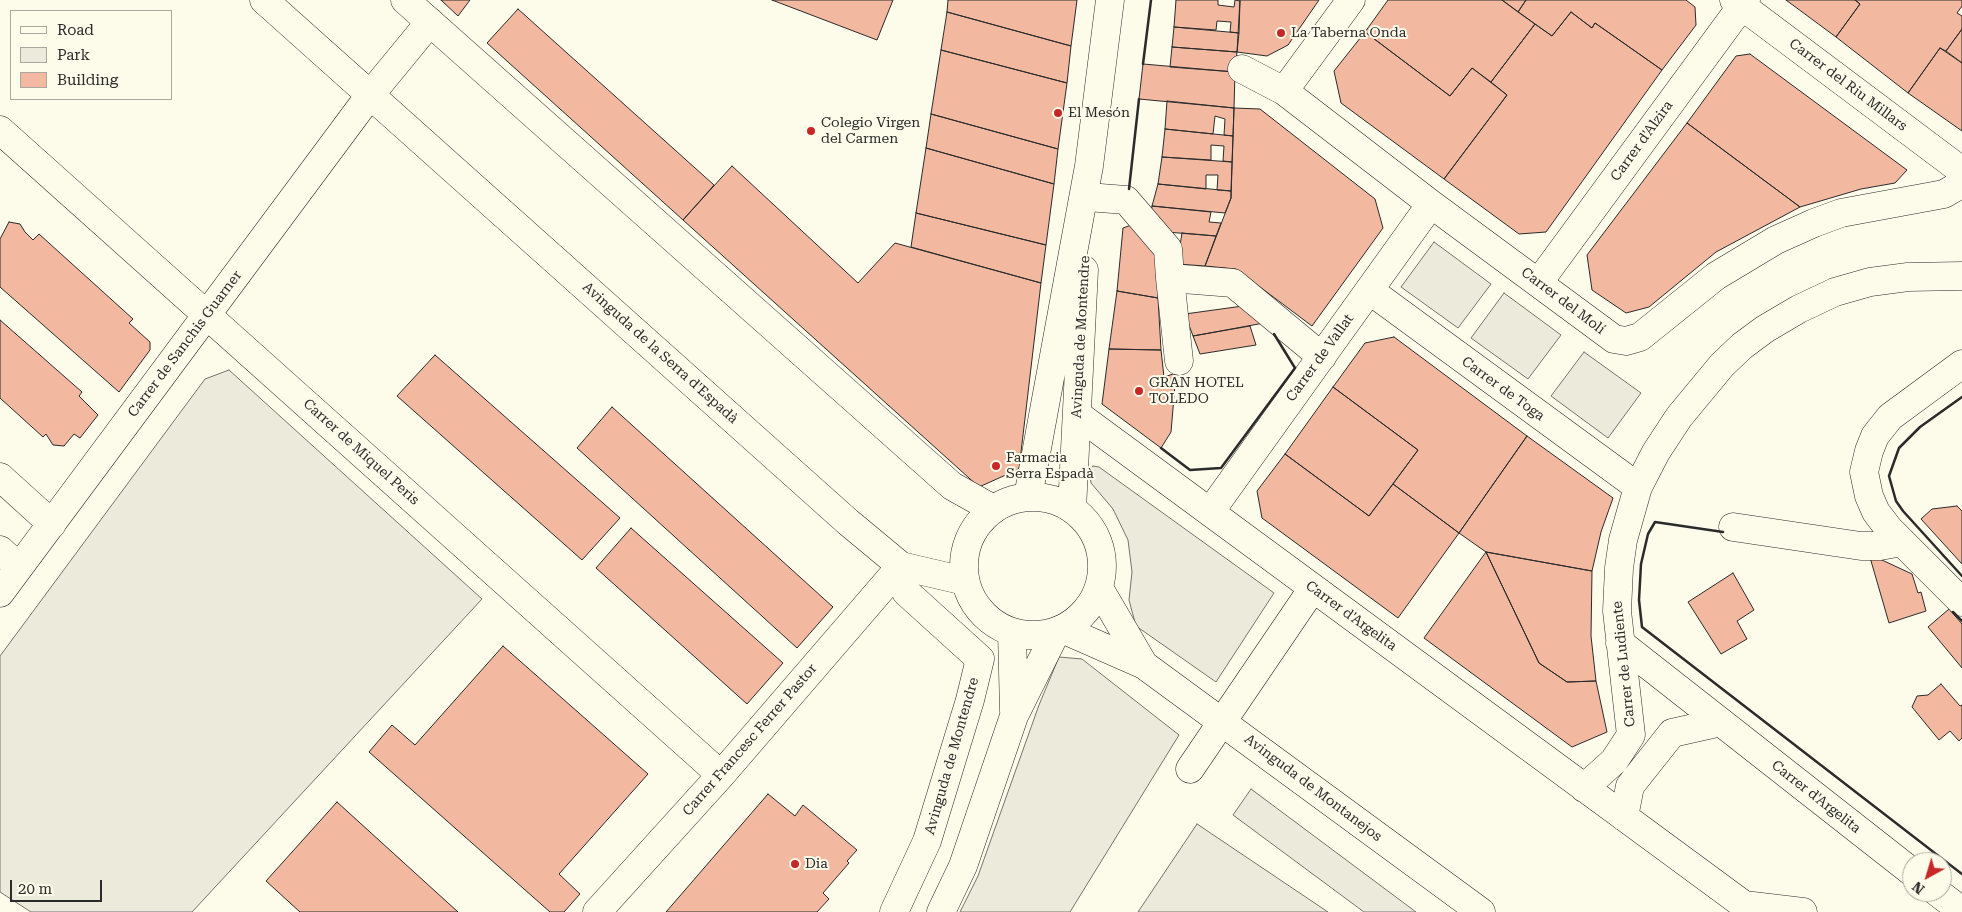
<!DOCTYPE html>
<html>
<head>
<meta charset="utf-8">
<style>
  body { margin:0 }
  #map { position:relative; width:1962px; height:912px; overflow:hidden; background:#fdfbea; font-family:"Roboto Serif",serif }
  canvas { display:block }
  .legend { position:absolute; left:10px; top:10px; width:162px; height:90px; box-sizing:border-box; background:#fdfbea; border:1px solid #a9a89e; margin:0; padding:6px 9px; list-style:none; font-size:15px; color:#2b2b2b }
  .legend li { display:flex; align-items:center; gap:10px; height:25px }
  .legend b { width:25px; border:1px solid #a9a89e }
  .north { position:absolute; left:1902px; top:852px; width:50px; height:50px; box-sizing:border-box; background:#fdfbea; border:1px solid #a9a89e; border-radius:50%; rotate:219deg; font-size:14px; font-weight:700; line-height:20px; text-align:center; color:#2b2b2b }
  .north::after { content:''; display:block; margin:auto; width:18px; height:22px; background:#c62828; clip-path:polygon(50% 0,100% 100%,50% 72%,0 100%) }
  .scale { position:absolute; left:10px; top:880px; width:92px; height:22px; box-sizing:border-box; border:2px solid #2b2b2b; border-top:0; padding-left:6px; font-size:15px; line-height:18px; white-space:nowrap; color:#2b2b2b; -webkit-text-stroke:4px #fdfbea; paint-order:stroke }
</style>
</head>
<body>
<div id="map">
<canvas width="1962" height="912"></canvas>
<ul class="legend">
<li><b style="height:6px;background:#fdfbea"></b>Road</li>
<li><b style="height:14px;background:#ecebdb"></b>Park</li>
<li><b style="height:14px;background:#f2b8a0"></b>Building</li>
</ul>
<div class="north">N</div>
<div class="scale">20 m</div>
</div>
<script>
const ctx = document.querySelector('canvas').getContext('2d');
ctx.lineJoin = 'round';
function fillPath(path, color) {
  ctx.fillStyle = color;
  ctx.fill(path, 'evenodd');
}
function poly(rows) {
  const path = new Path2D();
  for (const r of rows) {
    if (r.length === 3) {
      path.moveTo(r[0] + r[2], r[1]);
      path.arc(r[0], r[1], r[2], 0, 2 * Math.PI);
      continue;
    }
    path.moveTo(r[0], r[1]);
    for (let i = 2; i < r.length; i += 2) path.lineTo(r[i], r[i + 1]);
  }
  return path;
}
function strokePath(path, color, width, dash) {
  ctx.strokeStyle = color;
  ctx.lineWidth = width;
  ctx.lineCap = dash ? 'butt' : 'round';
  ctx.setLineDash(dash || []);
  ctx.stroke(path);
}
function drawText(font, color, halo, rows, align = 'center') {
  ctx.font = font + ' "Roboto Serif",serif';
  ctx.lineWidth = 4;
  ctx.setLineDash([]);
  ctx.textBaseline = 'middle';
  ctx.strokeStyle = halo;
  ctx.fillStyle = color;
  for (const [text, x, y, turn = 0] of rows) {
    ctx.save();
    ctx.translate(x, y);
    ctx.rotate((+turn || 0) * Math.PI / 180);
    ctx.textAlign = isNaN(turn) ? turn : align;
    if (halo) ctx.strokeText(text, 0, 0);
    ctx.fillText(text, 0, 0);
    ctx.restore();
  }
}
const green = poly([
  [1434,242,1491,284,1458,328,1401,287,1434,242],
  [1504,293,1561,335,1528,379,1471,338,1504,293],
  [1584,352,1641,393,1608,438,1551,396,1584,352],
  [1093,466,1099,467,1274,593,1216,682,1136,626,1129,600,1132,572,1128,540,1113,509,1091,483,1089,470,1093,466],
  [1059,657,1082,659,1179,735,1070,912,960,912,978,876,1039,705,1059,657],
  [1197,824,1328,912,1138,912,1197,824]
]);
fillPath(green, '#ecebdb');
strokePath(green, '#74746e', 1);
const parking = poly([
  [229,370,482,599,192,912,31,912,0,892,0,656,205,379,229,370],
  [1251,789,1416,912,1364,912,1233,815,1251,789]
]);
fillPath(parking, '#eceadb');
strokePath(parking, '#74746e', 1);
const building = poly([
  [441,0,470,0,458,16,441,0],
  [772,0,893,0,877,40,772,0],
  [948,0,1077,0,1071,46,947,12,948,0],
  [1176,0,1218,0,1218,5,1234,7,1235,0,1240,1,1239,33,1230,32,1231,22,1217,21,1216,30,1174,27,1176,0],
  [1240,0,1319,0,1288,45,1267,56,1237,52,1240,0],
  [1388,0,1502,0,1535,24,1491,82,1472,68,1450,96,1365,32,1388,0],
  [1502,0,1526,0,1518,12,1502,0],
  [1526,0,1686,0,1695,7,1696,25,1662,70,1595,23,1592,28,1571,12,1552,36,1518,12,1526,0],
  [1786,0,1855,0,1860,4,1836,37,1786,0],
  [1855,0,1962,0,1962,6,1957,13,1962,16,1962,29,1946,51,1940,48,1908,93,1836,37,1860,4,1855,0],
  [518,9,714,185,683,220,487,43,518,9],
  [947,12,1071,46,1067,83,941,50,947,12],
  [1571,12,1592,28,1595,23,1662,70,1546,232,1519,234,1444,179,1507,95,1491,82,1535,24,1552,36,1571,12],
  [1174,27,1239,33,1237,52,1172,47,1174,27],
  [1962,29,1962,63,1946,51,1962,29],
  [1365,32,1450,96,1472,68,1507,95,1444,179,1341,103,1334,71,1365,32],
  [1172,47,1237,52,1235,72,1170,67,1172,47],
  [1940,48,1962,63,1962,131,1908,93,1940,48],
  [941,50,1067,83,1058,149,931,114,941,50],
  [1750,54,1907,170,1895,183,1861,189,1800,207,1687,123,1736,56,1750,54],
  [1143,64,1235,72,1234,108,1139,99,1143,64],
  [1167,101,1234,108,1233,136,1224,135,1225,119,1215,116,1213,134,1165,129,1167,101],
  [1234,108,1260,109,1375,199,1383,228,1312,326,1236,269,1205,266,1231,198,1234,108],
  [931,114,1058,149,1054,184,926,148,931,114],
  [1687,123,1800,207,1716,252,1649,307,1626,313,1592,290,1587,255,1687,123],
  [1165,129,1233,136,1232,162,1223,161,1224,146,1211,145,1211,160,1162,157,1165,129],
  [926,148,1054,184,1046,245,916,213,926,148],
  [1162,157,1232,162,1231,191,1217,190,1218,175,1206,175,1206,189,1158,184,1162,157],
  [732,166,858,283,895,243,1041,283,1019,469,979,487,683,220,732,166],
  [1158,184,1231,191,1231,198,1225,213,1152,206,1158,184],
  [1152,206,1211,212,1209,222,1221,223,1216,236,1166,232,1151,214,1152,206],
  [916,213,1046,245,1041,283,911,247,916,213],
  [9,222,20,224,25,232,33,240,39,234,133,319,129,323,150,342,150,350,119,392,0,287,0,239,9,222],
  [1137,223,1159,256,1158,298,1117,291,1123,228,1137,223],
  [1182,233,1216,236,1205,266,1177,264,1182,233],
  [1117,291,1158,298,1161,350,1109,349,1117,291],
  [1243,306,1264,323,1193,336,1185,314,1243,306],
  [0,320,82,392,79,396,98,415,80,438,74,434,64,446,53,445,46,434,43,437,0,398,0,320],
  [1250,326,1256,345,1200,354,1193,336,1250,326],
  [1394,337,1527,436,1459,533,1393,484,1418,450,1333,387,1365,343,1394,337],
  [1109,349,1161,350,1164,377,1176,373,1171,432,1161,448,1102,404,1109,349],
  [435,355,620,518,582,560,397,396,435,355],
  [1333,387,1418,450,1369,516,1285,454,1333,387],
  [612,407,833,607,797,648,577,448,612,407],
  [1527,436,1613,498,1601,532,1592,571,1486,552,1459,533,1527,436],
  [1285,454,1369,516,1393,484,1459,533,1398,618,1262,518,1257,491,1285,454],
  [1957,506,1962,511,1962,564,1921,519,1932,509,1957,506],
  [631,528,783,663,747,704,596,568,631,528],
  [1486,552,1539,663,1567,682,1596,681,1607,732,1572,747,1424,638,1486,552],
  [1486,552,1592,571,1591,636,1596,681,1567,682,1539,663,1486,552],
  [1869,554,1912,574,1918,593,1921,592,1926,611,1889,623,1869,554],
  [1733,573,1754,610,1737,621,1747,639,1721,654,1688,602,1733,573],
  [1949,609,1962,624,1962,668,1928,627,1949,609],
  [503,646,648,774,559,874,580,894,564,912,550,912,369,752,392,725,415,745,503,646],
  [1941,684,1960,706,1962,705,1962,738,1959,741,1950,731,1939,740,1912,707,1917,696,1928,695,1941,684],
  [768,794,795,816,803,805,857,850,847,861,849,863,823,893,829,899,817,912,666,912,768,794],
  [337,802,458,912,300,912,266,881,337,802]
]);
fillPath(building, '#f2b8a0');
strokePath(building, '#2b2b2b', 1);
const street = poly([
  [1734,0,1962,171],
  [1242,69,1284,91,1431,204,1614,339,1626,341,1640,337,1716,276,1776,240,1814,223,1841,213,1944,194,1956,187,1962,179],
  [1284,91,1351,0],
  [0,130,721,775],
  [1087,197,1126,200,1168,249,1170,278,1233,283,1322,357],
  [1170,278,1179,361],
  [1539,282,1746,0],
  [1369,290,1638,487],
  [1962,364,1890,417,1875,436,1869,451,1864,472,1869,496,1876,512,1889,529,1962,602],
  [1078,415,1744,905,1803,912],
  [0,477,52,524],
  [1210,512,1431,204],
  [1733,527,1861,546,1880,546,1902,542],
  [0,550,19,567],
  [0,593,370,95,430,22],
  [1620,643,1912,872],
  [1190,769,1313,588],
  [1584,788,1614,761,1631,735,1617,611,1619,568,1623,540,1638,487,1656,452,1679,417,1722,365,1742,346,1765,329,1799,309,1835,292,1870,282,1908,277,1962,276],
  [1624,817,1630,786,1672,733,1721,722],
  [1937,892,1962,911],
  [597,912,721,775,901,566],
  [894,912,927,841,970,700,980,659,906,592,901,566]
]);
const secondary = poly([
  [264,0,848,522,901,566,965,581],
  [405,0,952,486,993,509],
  [1099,588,1144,665],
  [1062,629,1144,665,1481,912]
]);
const primary = poly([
  [1028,497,1089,166,1110,0],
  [1033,566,69],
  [1072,509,1084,270],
  [1012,632,1014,711],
  [941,912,963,866,1014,716,1056,632]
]);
strokePath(street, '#2b2b2b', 29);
strokePath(secondary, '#2b2b2b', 29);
strokePath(primary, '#2b2b2b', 29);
strokePath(street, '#fdfbea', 28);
strokePath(secondary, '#fdfbea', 28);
strokePath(primary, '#fdfbea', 28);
strokePath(poly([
  [1143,64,1151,0],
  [1129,189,1139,99],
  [1962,397,1920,427,1899,448,1889,476,1896,501,1903,511,1962,576],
  [1161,448,1190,470,1221,468,1295,368,1274,334],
  [1723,532,1655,522,1648,534,1641,564,1639,600,1642,627,1962,874],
  [1953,612,1962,621]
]), '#2b2b2b', 2.5);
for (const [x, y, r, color] of [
  [1281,33,5,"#c62828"],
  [1058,113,5,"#c62828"],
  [811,131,5,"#c62828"],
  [1139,391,5,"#c62828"],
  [996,466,5,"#c62828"],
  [795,864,5,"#c62828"]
]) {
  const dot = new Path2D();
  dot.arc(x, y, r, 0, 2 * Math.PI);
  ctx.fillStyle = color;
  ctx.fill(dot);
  strokePath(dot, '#fdfbea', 2);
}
drawText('14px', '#2b2b2b', '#fdfbea', [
  ["La Taberna Onda",1291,33],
  ["El Mesón",1068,113],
  ["Colegio Virgen",821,123],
  ["del Carmen",821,139],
  ["GRAN HOTEL",1149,383],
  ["TOLEDO",1149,399],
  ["Farmacia",1006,458],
  ["Serra Espadà",1006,474],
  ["Dia",805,864]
], 'left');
drawText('14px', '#2b2b2b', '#fdfbea', [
  ["Carrer del Riu Millars",1848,85,37],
  ["Carrer d'Alzira",1642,141,-54],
  ["Carrer del Molí",1563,301,37],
  ["Avinguda de Montendre",1081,337,-87],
  ["Carrer de Sanchis Guarner",185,344,-53],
  ["Avinguda de la Serra d'Espadà",660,353,42],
  ["Carrer de Vallat",1320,358,-54],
  ["Carrer de Toga",1503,389,36],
  ["Carrer de Miquel Peris",361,452,42],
  ["Carrer d'Argelita",1351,616,36],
  ["Carrer de Ludiente",1624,664,-96],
  ["Carrer Francesc Ferrer Pastor",750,740,-49],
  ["Avinguda de Montendre",952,756,-74],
  ["Avinguda de Montanejos",1313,788,37],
  ["Carrer d'Argelita",1816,797,38]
]);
</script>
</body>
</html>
